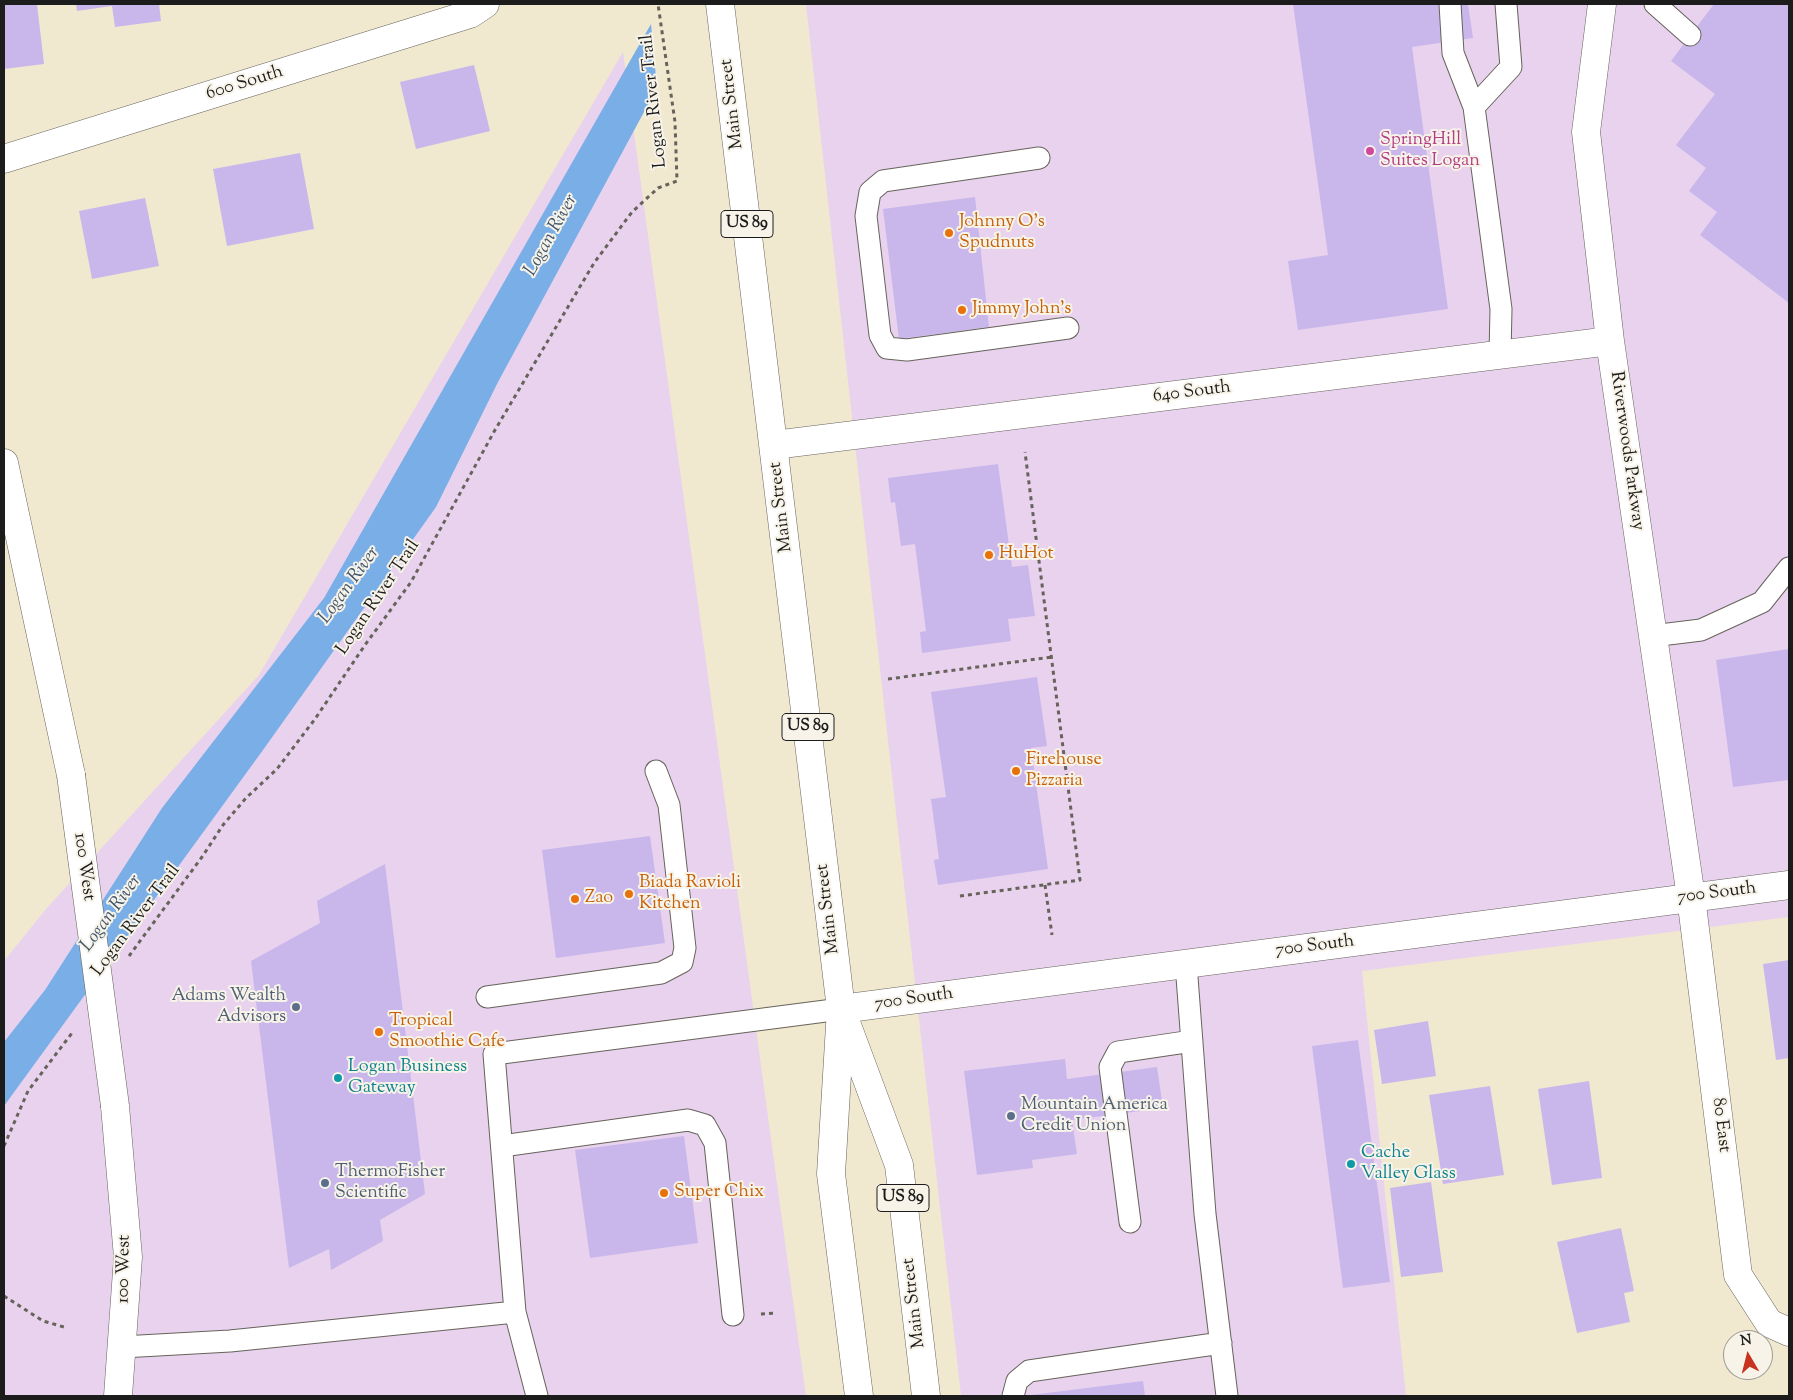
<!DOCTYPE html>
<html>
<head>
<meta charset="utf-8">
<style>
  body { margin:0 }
  #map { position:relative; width:1793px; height:1400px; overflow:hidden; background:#f1e8d0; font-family:"Sorts Mill Goudy",serif }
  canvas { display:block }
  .frame { position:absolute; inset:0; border:5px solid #1c1c1c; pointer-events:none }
  .north { position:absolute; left:1723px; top:1330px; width:50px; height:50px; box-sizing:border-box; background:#f7f3e8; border:1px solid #9f9d96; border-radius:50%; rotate:352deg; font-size:14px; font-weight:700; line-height:20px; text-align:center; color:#1c1c1c }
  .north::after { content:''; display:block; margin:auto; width:18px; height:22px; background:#c8321e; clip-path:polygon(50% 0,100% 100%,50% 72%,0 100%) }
</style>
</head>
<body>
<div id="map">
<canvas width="1793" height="1400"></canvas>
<div class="frame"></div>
<div class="north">N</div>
</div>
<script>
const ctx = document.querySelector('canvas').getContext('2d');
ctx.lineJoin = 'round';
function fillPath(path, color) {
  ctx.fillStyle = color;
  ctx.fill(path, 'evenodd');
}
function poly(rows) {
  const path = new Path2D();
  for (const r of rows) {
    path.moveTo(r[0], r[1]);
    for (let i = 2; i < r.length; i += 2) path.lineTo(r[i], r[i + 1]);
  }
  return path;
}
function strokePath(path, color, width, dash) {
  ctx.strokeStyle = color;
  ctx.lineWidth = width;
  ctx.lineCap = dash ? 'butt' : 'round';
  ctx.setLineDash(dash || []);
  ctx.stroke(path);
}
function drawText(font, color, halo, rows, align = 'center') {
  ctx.font = font + ' "Sorts Mill Goudy",serif';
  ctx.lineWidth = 4;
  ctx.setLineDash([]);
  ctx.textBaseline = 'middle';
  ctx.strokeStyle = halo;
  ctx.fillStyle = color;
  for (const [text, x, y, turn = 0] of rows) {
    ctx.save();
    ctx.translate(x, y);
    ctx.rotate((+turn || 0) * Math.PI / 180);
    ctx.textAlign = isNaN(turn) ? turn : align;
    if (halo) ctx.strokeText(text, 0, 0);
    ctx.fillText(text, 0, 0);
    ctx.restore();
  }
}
fillPath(poly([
  [806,4,1789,4,1789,917,1362,971,1406,1396,961,1396],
  [623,52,806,1396,4,1396,4,961,46,909,259,675]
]), '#e8d2ee');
fillPath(poly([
  [651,24,657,88,498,382,436,507,263,750,4,1106,4,1042,45,990,162,808,324,598]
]), '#79aee6');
fillPath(poly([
  [4,4,37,4,44,64,4,69],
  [76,4,159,4,161,21,115,27,112,6,77,11],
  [1293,4,1468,4,1473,38,1412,47,1448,309,1298,330,1288,261,1328,255],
  [1714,4,1789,4,1789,303,1700,235,1717,212,1689,191,1706,168,1676,145,1715,94,1671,61],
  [474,65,490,131,416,149,400,82],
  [300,153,314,229,227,246,213,169],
  [975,197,989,327,899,339,883,209],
  [145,198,159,266,92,279,79,211],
  [998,464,1012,567,1028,565,1035,616,1008,619,1011,641,922,653,920,632,926,631,915,544,901,546,895,502,891,503,888,478],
  [1789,649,1789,780,1733,787,1716,660],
  [1037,677,1047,746,1031,748,1048,869,938,885,934,860,939,859,931,799,946,797,931,692],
  [650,836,665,943,556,958,542,850],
  [385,864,425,1194,380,1220,383,1241,331,1270,329,1249,289,1268,251,961,320,923,317,901],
  [1789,960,1789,1058,1776,1060,1763,964],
  [1428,1021,1436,1076,1382,1084,1374,1030],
  [1358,1040,1390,1282,1343,1288,1312,1046],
  [1065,1059,1067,1079,1157,1067,1163,1108,1072,1120,1077,1154,1032,1160,1033,1168,977,1175,964,1071],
  [1589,1081,1602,1178,1552,1185,1538,1089],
  [1490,1086,1504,1175,1443,1184,1429,1095],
  [684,1136,698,1243,590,1258,575,1150],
  [1431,1182,1443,1272,1401,1277,1390,1188],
  [1621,1228,1634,1291,1624,1293,1630,1322,1577,1333,1557,1242],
  [1143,1381,1145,1396,1032,1396,1031,1395]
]), '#c9b7ec');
const service = poly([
  [1450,4,1453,53,1474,107],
  [1655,4,1690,35],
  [1039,158,883,181,870,192,866,216,880,335,887,348,907,350,1068,328],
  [1500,354,1501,309,1474,107,1511,67,1506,4],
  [1652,636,1701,630,1762,602,1789,568],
  [1186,964,1205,1214,1227,1396],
  [487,997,661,973,682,962,685,948,669,805,656,771],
  [502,1146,688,1120,705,1125,715,1143,733,1315],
  [1130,1222,1110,1067,1118,1052,1192,1041],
  [122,1347,230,1341,515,1312],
  [537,1396,515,1312,494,1054,841,1009],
  [1013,1396,1017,1381,1029,1371,1221,1343]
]);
const minor = poly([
  [1602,4,1586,132,1610,341,1691,897,1738,1275,1769,1323,1789,1332],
  [4,159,470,14,485,4],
  [774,445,1610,341]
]);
const tertiary = poly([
  [4,463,71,775],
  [841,1009,1789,885],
  [115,1106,128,1257,118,1396]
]);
const trunk = poly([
  [720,4,841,1009,831,1174,859,1396],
  [845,1020,899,1165,926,1396]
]);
strokePath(service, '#67635b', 23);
strokePath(minor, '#67635b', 29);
strokePath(tertiary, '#67635b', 29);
strokePath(trunk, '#67635b', 29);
strokePath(poly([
  [888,679,1052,657],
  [1045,885,1052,935],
  [960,896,1080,880,1025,452],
  [129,956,202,857,223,825,246,798,277,769,315,719,365,645,411,582,495,430,594,263,632,212,658,188,677,181,675,122,658,4],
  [4,1146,28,1091,72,1033],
  [4,1296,43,1321,64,1327],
  [761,1314,777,1313]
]), '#67635b', 3, [4, 4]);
strokePath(service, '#fff', 21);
strokePath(minor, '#fff', 28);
strokePath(tertiary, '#fff', 28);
strokePath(trunk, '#fff', 28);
const tertiaryBridge = poly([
  [71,775,115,1106]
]);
strokePath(tertiaryBridge, '#67635b', 29, []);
strokePath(tertiaryBridge, '#fff', 28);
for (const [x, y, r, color] of [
  [1370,151,5,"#d1479c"],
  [949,233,5,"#e8710a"],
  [962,310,5,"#e8710a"],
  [989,555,5,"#e8710a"],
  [1016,771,5,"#e8710a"],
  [629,894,5,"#e8710a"],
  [575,899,5,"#e8710a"],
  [296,1007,5,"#5c6f8a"],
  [379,1032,5,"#e8710a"],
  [338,1078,5,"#0f9aa8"],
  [1011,1116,5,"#5c6f8a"],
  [1351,1164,5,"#0f9aa8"],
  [325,1183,5,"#5c6f8a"],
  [664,1193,5,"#e8710a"]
]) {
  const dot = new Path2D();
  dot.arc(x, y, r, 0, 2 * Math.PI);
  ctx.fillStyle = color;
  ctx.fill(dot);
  strokePath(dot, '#f7f3e8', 2);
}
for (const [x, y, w] of [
  [747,224,52],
  [808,727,52],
  [903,1198,52]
]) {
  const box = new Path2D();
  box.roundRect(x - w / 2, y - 13.5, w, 27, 4);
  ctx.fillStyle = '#f7f3e8';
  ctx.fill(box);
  strokePath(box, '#1c1c1c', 1);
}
drawText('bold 16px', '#1c1c1c', null, [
  ["US 89",747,224],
  ["US 89",808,727],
  ["US 89",903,1198]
]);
drawText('18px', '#1c1c1c', '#f7f3e8', [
  ["600 South",245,84,-17],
  ["Logan River Trail",655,101,-96],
  ["Main Street",733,104,-97],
  ["640 South",1192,393,-7],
  ["Riverwoods Parkway",1626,451,82],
  ["Main Street",782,507,-97],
  ["Logan River Trail",379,598,-56],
  ["100 West",83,867,82],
  ["700 South",1717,894,-7],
  ["Main Street",829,909,-97],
  ["Logan River Trail",137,921,-53],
  ["700 South",1315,947,-7],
  ["700 South",914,1000,-8],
  ["80 East",1720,1125,83],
  ["100 West",125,1269,-89],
  ["Main Street",915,1303,-97]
]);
drawText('18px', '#b23c85', '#f7f3e8', [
  ["SpringHill",1380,141],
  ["Suites Logan",1380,162]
], 'left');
drawText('18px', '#c56008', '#f7f3e8', [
  ["Johnny O's",959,223],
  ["Spudnuts",959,244],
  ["Jimmy John's",972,310],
  ["HuHot",999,555],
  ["Firehouse",1026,761],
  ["Pizzaria",1026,782],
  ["Biada Ravioli",639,884],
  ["Kitchen",639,905],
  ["Zao",585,899],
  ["Tropical",389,1022],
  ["Smoothie Cafe",389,1043],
  ["Super Chix",674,1193]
], 'left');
drawText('18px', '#4e5e75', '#f7f3e8', [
  ["Adams Wealth",286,997,"right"],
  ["Advisors",286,1018,"right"],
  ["Mountain America",1021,1106],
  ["Credit Union",1021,1127],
  ["ThermoFisher",335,1173],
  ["Scientific",335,1194]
], 'left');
drawText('18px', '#0d838f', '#f7f3e8', [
  ["Logan Business",348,1068],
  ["Gateway",348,1089],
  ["Cache",1361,1154],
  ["Valley Glass",1361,1175]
], 'left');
drawText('italic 19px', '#41566d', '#f7f3e8', [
  ["Logan River",552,236,-61],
  ["Logan River",350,586,-54],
  ["Logan River",112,914,-54]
]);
</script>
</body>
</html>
